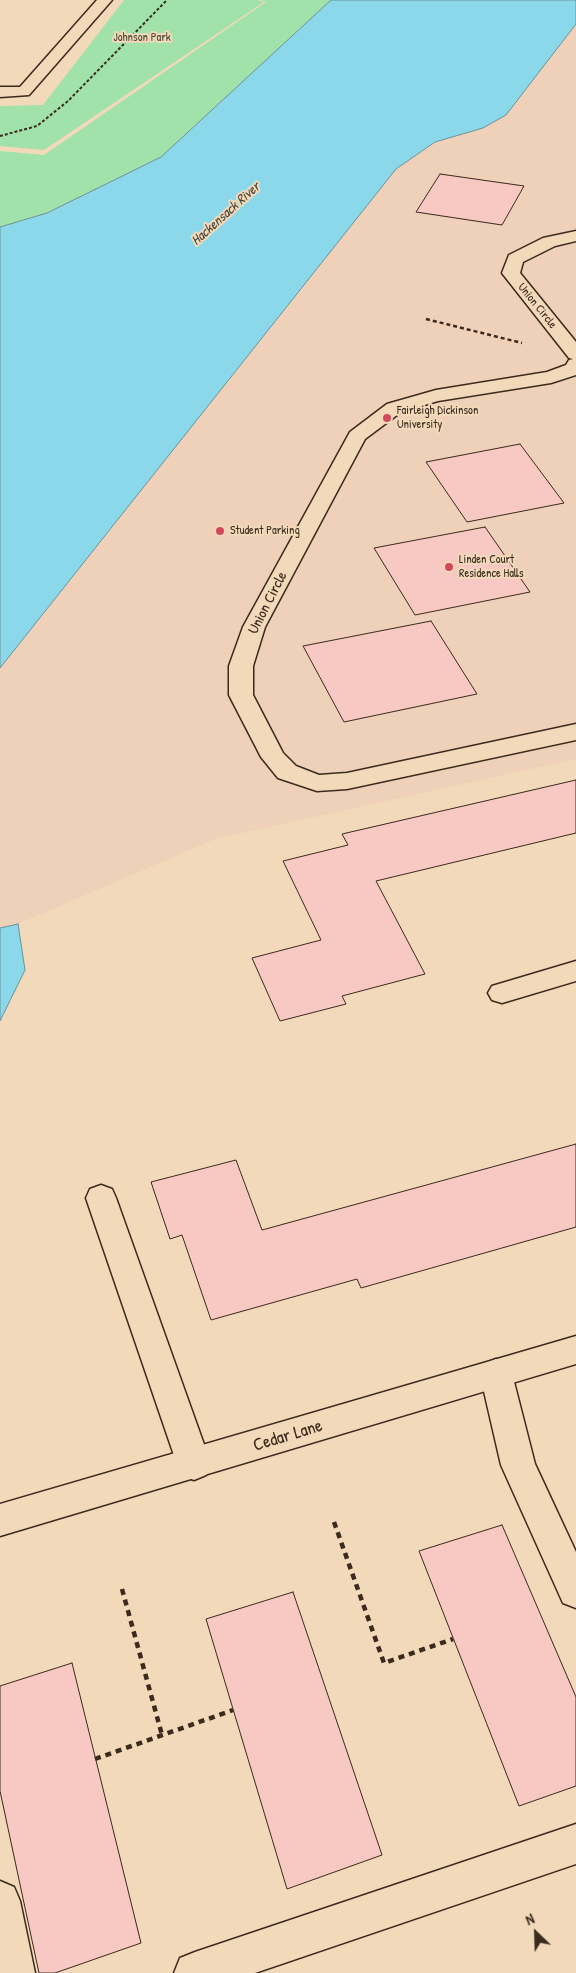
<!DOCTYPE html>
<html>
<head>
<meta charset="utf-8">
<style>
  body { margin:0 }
  #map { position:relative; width:576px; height:1973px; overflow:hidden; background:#f1d9b9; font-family:"Patrick Hand",sans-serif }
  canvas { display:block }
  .north { position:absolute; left:511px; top:1908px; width:50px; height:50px; -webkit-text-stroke:4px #f1d9b9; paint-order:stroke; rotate:336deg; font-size:14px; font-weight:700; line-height:20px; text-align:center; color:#3b2a1e }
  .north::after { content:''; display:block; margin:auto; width:18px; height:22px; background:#3b2a1e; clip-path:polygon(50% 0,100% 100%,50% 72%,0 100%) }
</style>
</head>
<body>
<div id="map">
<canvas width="576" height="1973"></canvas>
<div class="north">N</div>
</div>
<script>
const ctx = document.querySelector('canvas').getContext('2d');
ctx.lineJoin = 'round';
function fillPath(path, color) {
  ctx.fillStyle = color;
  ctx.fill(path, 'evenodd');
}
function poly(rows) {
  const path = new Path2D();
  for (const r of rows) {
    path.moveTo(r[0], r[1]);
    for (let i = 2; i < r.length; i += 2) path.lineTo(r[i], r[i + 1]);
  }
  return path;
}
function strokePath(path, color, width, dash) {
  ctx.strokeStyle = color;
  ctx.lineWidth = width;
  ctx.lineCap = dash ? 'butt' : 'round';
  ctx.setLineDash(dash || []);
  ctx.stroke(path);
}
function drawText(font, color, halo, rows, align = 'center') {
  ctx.font = font + ' "Patrick Hand",sans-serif';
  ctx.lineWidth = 4;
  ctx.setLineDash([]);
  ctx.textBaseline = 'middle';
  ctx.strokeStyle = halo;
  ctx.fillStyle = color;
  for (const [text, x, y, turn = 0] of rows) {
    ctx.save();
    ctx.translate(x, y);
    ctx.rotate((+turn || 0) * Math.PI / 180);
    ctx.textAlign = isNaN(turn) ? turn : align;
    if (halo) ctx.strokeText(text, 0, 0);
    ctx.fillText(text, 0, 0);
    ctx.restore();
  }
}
fillPath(poly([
  [576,24,576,759,215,839,18,924,0,928,0,668,396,169,435,142,483,128,506,115]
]), '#efd1b9');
fillPath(poly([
  [124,0,257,0,264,2,44,150,0,146,0,106,43,105],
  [261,0,331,0,161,157,47,213,0,227,0,151,44,155,266,2]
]), '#a1e2ab');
const water = poly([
  [331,0,576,0,576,24,506,115,483,128,435,142,396,169,0,668,0,227,47,213,161,157,331,0],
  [18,924,25,970,0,1021,0,928,18,924]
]);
fillPath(water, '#8bd8eb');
strokePath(water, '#6b9299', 1);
const building = poly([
  [440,174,524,186,502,225,416,212,440,174],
  [520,444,564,503,467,522,426,462,520,444],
  [485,527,530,592,415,615,374,548,485,527],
  [431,621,477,694,344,722,303,646,431,621],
  [576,780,576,833,376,881,425,974,342,996,346,1004,280,1021,252,958,321,940,283,861,348,845,342,834,576,780],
  [576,1144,576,1227,361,1288,357,1279,211,1320,182,1235,170,1239,151,1182,236,1160,262,1230,576,1144],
  [502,1525,576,1697,576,1786,519,1806,419,1551,502,1525],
  [293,1592,382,1855,287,1889,206,1619,293,1592],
  [72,1663,141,1943,55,1973,39,1973,0,1791,0,1686,72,1663]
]);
fillPath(building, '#f8c8c2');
strokePath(building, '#3b2a1e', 1);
const service = poly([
  [97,0,112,0,29,95,0,97,0,87,20,87,97,0],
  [576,961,576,981,502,1003,492,1000,488,993,492,986,576,961],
  [101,1185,112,1189,116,1198,211,1464,206,1475,194,1480,182,1475,177,1464,86,1198,90,1189,101,1185],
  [496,1359,508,1364,512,1374,535,1464,576,1552,576,1608,563,1603,501,1465,480,1374,484,1364,496,1359],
  [576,1824,576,1864,255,1973,174,1973,180,1958,195,1952,576,1824],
  [0,1881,14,1887,20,1901,35,1973,0,1973,0,1881]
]);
const minor = poly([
  [576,231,576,241,555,246,523,262,520,273,576,342,576,375,551,383,438,401,401,412,365,439,265,627,253,666,253,695,283,753,296,766,319,775,347,773,576,724,576,740,347,789,317,791,278,778,261,757,229,695,229,666,243,627,350,432,387,404,436,390,547,372,566,365,569,360,573,359,569,358,502,273,509,255,543,238,576,231]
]);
const secondary = poly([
  [576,1336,576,1364,0,1536,0,1504,576,1336]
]);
strokePath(service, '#3b2a1e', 3);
strokePath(minor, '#3b2a1e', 3);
strokePath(secondary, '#3b2a1e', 3);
strokePath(poly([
  [0,136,37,126,68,101,167,0]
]), '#3b2a1e', 2, [3, 2]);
strokePath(poly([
  [426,319,522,343]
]), '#3b2a1e', 2.5, [4, 3]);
strokePath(poly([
  [334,1522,384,1663,453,1639],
  [122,1589,162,1735],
  [95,1759,233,1710]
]), '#3b2a1e', 4.5, [6, 5]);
fillPath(service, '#f1d9b9');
fillPath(minor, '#f1d9b9');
fillPath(secondary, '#f1d9b9');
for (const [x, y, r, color] of [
  [387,418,5,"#d1495b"],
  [220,531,5,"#d1495b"],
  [449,567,5,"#d1495b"]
]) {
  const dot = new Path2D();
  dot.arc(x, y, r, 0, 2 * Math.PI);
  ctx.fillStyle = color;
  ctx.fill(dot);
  strokePath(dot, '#f1d9b9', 2);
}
drawText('12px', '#4a4633', '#f1d9b9', [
  ["Johnson Park",142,38]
]);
drawText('12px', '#3b2a1e', '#f1d9b9', [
  ["Union Circle",537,306,51]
]);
drawText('12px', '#3b2a1e', '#f1d9b9', [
  ["Fairleigh Dickinson",397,411],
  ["University",397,425],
  ["Student Parking",230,531],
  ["Linden Court",459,560],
  ["Residence Halls",459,574]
], 'left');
drawText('italic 14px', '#47443d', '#f1d9b9', [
  ["Hackensack River",226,214,-42]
]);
drawText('15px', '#3b2a1e', '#f1d9b9', [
  ["Union Circle",268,603,-63]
]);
drawText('18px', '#3b2a1e', '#f1d9b9', [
  ["Cedar Lane",288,1436,-17]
]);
</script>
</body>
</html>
